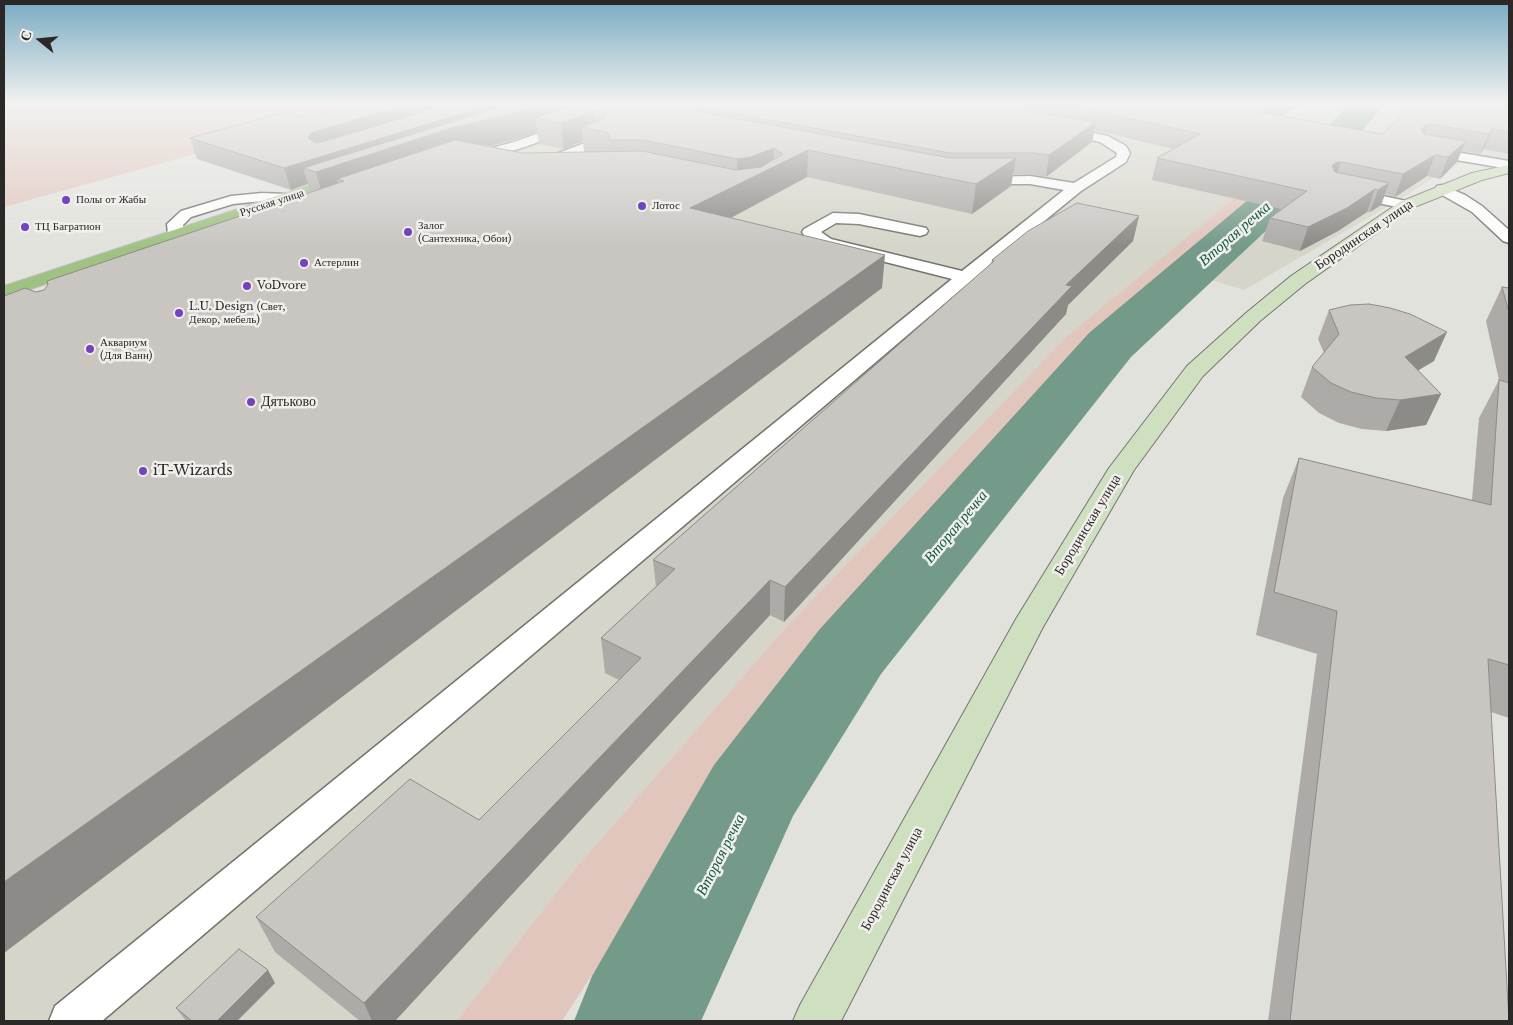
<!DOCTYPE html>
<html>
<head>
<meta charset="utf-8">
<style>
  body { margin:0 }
  #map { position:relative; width:1513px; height:1025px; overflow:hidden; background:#e2e2dd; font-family:"Libre Baskerville",serif }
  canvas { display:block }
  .frame { position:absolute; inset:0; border:5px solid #2a2928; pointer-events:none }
  .north { position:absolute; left:15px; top:15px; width:50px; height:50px; -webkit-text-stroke:4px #f0efeb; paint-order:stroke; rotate:287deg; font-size:14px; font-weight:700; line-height:20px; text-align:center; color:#2a2928 }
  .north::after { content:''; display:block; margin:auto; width:18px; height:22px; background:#2a2928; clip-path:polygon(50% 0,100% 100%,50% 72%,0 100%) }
</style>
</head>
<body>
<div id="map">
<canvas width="1513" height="1025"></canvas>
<div class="frame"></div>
<div class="north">С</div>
</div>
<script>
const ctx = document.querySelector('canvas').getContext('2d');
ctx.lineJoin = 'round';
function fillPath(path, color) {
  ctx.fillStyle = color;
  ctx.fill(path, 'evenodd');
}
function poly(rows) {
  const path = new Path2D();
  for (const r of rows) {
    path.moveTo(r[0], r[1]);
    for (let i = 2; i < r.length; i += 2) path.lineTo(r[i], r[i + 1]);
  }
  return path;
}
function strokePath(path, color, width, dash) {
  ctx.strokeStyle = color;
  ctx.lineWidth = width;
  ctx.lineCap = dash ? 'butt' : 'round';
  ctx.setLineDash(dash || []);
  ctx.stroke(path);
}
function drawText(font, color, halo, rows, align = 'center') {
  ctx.font = font + ' "Libre Baskerville",serif';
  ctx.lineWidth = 5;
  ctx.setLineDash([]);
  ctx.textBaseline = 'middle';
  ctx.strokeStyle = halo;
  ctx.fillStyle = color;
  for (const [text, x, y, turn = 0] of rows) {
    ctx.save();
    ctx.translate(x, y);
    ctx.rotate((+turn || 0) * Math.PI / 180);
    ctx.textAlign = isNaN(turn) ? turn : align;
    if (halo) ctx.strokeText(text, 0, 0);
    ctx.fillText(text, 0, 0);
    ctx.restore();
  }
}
fillPath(poly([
  [591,104,1509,104,1509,162,1478,157,1454,165,1399,200,1244,290,1157,263,1067,336,787,626,574,870,457,1021,4,1021,4,334,444,154]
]), '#d6d5c9');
fillPath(poly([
  [4,104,353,104,221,142,206,151,4,207],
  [1330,139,1094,336,822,646,706,799,562,1021,457,1021,574,870,787,626,1067,336,1240,194]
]), '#e1c6be');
fillPath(poly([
  [1349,104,1384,104,1332,169,1131,357,881,674,793,816,701,1021,574,1021,592,976,714,765,819,630,1089,333,1304,153,1349,104]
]), '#749a89');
const lane = poly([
  [570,122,574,123,576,126,574,129,522,148,470,162,463,158,465,155,514,142,570,122],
  [1059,125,1108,136,1126,146,1130,153,1126,162,1081,191,971,281,102,1021,49,1021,55,1006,952,279,819,245,804,235,802,232,804,229,833,213,859,214,926,228,928,231,926,234,920,236,859,224,836,223,821,232,831,239,962,271,1064,190,1030,184,978,184,971,180,973,177,1030,176,1074,183,1116,157,1117,153,1100,142,1055,132,1053,129,1059,125],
  [601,137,605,138,607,141,605,144,547,167,537,167,535,164,537,161,601,137],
  [1426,147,1509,161,1509,169,1421,154,1420,151,1426,147],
  [1442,185,1465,195,1482,206,1509,230,1509,243,1503,241,1472,212,1437,192,1435,189,1437,186,1442,185],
  [1350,189,1411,202,1413,205,1411,208,1406,209,1345,196,1343,193,1345,190,1350,189],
  [262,193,285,194,290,195,292,198,290,201,285,202,262,201,233,204,191,217,183,225,184,235,182,238,176,240,170,238,168,235,167,224,181,211,231,196,262,193]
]);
const secondary = poly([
  [1509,165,1509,173,1482,180,1412,208,1305,284,1260,321,1203,376,1134,470,1043,627,841,1021,793,1021,800,1005,1016,619,1109,468,1187,366,1246,313,1291,276,1400,202,1472,173,1509,165]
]);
const primary = poly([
  [344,174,349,176,352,179,349,182,4,298,4,286,344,174]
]);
strokePath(lane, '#747470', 3);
strokePath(secondary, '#747470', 2);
strokePath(primary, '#bfbfbe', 2);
fillPath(lane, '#fff');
fillPath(secondary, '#cfe0c1');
fillPath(primary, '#9fc283');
fillPath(poly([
  [358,104,1302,104,1282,116,1382,134,1414,104,1509,109,1509,154,1484,149,1480,154,1461,151,1457,162,1440,179,1427,176,1395,197,1385,194,1381,205,1370,212,1367,212,1338,231,1300,251,1262,241,1270,218,1281,209,1152,180,1157,158,1173,149,1094,130,1092,142,1046,177,1030,174,1013,174,1011,186,972,214,807,177,731,218,882,288,36,292,44,290,310,192,308,184,291,190,197,159,190,138,308,118],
  [537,132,539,144,564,149,583,141,584,152,523,153,490,146,513,140],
  [1139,216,1133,241,1068,305,1066,314,784,622,770,615,395,1021,360,1021,275,952,256,917,479,820,619,680,605,673,601,638,656,587,653,560,991,264,992,260],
  [1502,287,1509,288,1509,718,1491,712,1509,1021,1268,1021,1317,654,1256,635,1283,498,1299,458,1472,500,1479,418,1499,380,1486,321],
  [1329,310,1434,361,1418,370,1441,394,1426,425,1386,431,1362,429,1339,423,1319,413,1301,397,1312,367,1324,353,1318,339],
  [275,983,237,1021,186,1021,176,1008]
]), '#adaaa7');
fillPath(poly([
  [408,104,472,104,316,153,308,138,311,133],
  [493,104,582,104,594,111,596,130,582,127,583,141,564,149,561,123,535,118,537,132,513,140,452,156,344,181,337,179,341,195,324,201,316,172,303,168,308,184,291,190,284,168],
  [1275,104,1302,104,1255,131,1260,112],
  [1096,122,1092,142,1046,177,1049,155],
  [1428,124,1420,144,1421,129],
  [1493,129,1484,149,1480,154,1489,134],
  [1466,141,1457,162,1440,179,1448,157],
  [774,148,773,167,808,150,807,177,691,239,690,208,737,185,737,159],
  [1435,155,1427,176,1395,197,1403,174],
  [1016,158,1011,186,972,214,976,184],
  [1341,162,1333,183,1332,166,1335,163],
  [1389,183,1381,205,1370,212,1378,190],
  [1375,189,1367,212,1338,231,1300,251,1308,227],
  [1139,216,1133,241,1068,305,1066,314,784,622,785,587,1066,285],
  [885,255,882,288,4,953,4,882],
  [1447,332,1434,361,1392,386,1405,357],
  [1441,394,1426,425,1386,431,1400,400],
  [770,580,770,615,395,1021,372,1021,364,1003],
  [268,970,275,983,237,1021,217,1021]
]), '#8d8b88');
const building = poly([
  [358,104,408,104,311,133,308,138,316,143,322,142,449,104,493,104,284,168,190,138,286,112,308,118,358,104],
  [510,104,542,104,510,114,448,129,316,172,303,168,510,104],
  [578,104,658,104,950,158,1016,158,976,184,808,150,690,208,885,255,4,882,4,296,25,288,36,292,44,290,48,285,47,281,344,181,337,179,455,140,523,153,642,151,736,170,761,167,783,154,774,148,751,157,737,159,643,140,608,140,610,136,607,132,582,127,604,119,606,114,603,110,594,111,561,123,535,118,578,104],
  [682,104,984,104,1096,122,1049,155,1034,153,950,153,682,104],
  [1058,104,1247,104,1264,107,1269,104,1275,104,1260,112,1382,134,1414,104,1502,104,1509,109,1509,132,1493,129,1489,134,1428,124,1421,129,1424,134,1466,141,1448,157,1435,155,1403,174,1341,162,1335,163,1332,166,1335,172,1389,183,1378,190,1375,189,1347,208,1308,227,1270,218,1307,191,1157,158,1200,134,1075,106,1058,104],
  [1077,203,1139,216,1066,285,1072,286,785,587,770,580,364,1003,256,917,410,779,479,820,641,658,601,638,675,569,653,560,994,261,992,260,1028,231,1077,203],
  [1502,287,1509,288,1509,312,1502,287],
  [1369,304,1390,308,1410,314,1447,332,1405,357,1441,394,1400,400,1376,398,1351,392,1331,383,1312,367,1339,334,1329,310,1350,305,1369,304],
  [1499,380,1509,383,1509,665,1488,659,1509,1021,1290,1021,1337,611,1274,592,1299,458,1491,505,1499,380],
  [239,949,268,970,217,1021,192,1021,176,1008,239,949]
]);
fillPath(building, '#c9c6c2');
strokePath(building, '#8d8b88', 1);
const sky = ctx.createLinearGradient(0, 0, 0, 247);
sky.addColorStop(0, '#79aac2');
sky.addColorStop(0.42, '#f2f2f0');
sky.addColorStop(1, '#f2f2f000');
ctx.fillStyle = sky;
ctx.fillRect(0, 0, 1513, 247);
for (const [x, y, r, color] of [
  [66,200,5,"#7444bb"],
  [642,206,5,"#7444bb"],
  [25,227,5,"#7444bb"],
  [408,232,5,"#7444bb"],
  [304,263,5,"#7444bb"],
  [247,286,5,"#7444bb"],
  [179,313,5,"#7444bb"],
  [90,349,5,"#7444bb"],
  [251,402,5,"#7444bb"],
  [143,471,5,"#7444bb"]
]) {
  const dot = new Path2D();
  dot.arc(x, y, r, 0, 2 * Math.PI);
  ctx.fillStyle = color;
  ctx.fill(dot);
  strokePath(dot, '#f0efeb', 2);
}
drawText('11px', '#2a2928', '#f0efeb', [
  ["Полы от Жабы",76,200],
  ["Лотос",652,206],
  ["Залог",418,226],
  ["(Сантехника, Обои)",418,239],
  ["ТЦ Багратион",35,227],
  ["Астерлин",314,263],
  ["VoDvore",257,286],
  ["L.U. Design (Свет,",189,307],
  ["Декор, мебель)",189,320],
  ["Аквариум",100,343],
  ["(Для Ванн)",100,356]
], 'left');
drawText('11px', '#2a2928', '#f0efeb', [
  ["Русская улица",272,203,-18]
]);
drawText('14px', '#2a2928', '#f0efeb', [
  ["Бородинская улица",1364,235,-34],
  ["Бородинская улица",1088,525,-59],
  ["Бородинская улица",892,879,-62]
]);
drawText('14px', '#2a2928', '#f0efeb', [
  ["Дятьково",261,402],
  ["iT-Wizards",153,471]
], 'left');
drawText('italic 15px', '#135943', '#f0efeb', [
  ["Вторая речка",1235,234,-41],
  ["Вторая речка",956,527,-50],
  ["Вторая речка",721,855,-63]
]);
</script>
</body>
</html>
